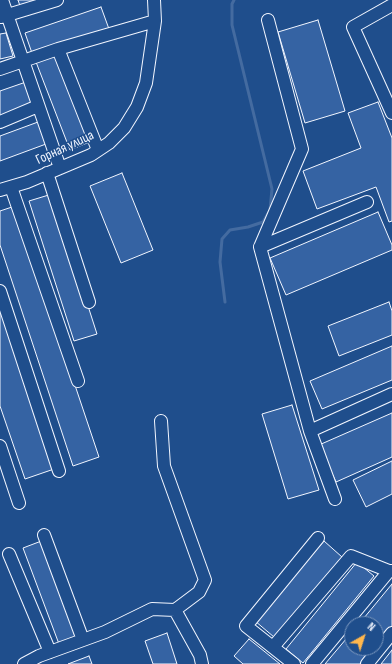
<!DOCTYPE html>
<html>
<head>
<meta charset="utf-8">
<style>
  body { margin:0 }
  #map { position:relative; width:392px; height:664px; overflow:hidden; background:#1f4e8c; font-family:"Sofia Sans Condensed",sans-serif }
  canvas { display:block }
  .north { position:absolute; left:344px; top:616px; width:40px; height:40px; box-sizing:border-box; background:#1f4e8c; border:1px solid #7391ba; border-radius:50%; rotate:39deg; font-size:11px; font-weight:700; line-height:16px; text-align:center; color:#f2f6ff }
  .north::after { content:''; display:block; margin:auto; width:14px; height:18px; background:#ffb74d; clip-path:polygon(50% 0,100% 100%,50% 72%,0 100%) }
</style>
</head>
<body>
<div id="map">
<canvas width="392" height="664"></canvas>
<div class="north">N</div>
</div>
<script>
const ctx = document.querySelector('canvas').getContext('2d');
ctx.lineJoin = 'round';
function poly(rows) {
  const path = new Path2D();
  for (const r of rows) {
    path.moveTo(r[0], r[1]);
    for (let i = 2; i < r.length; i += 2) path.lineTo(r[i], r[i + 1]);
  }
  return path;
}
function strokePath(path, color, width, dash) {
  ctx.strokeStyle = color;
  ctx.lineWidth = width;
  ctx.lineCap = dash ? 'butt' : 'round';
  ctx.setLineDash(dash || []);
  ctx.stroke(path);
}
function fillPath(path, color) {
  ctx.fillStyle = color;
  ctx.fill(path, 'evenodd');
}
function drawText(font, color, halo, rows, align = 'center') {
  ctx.font = font + ' "Sofia Sans Condensed",sans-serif';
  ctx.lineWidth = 3;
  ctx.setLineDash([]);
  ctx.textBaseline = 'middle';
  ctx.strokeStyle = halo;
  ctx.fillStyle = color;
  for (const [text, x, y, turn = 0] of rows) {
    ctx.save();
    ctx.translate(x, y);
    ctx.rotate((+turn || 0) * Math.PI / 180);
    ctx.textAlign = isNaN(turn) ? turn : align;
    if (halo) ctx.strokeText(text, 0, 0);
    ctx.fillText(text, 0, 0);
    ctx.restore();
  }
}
strokePath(poly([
  [225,302,220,262,222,239,230,230,248,227,263,222,270,210,272,189,232,25,232,4,234,0]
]), '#446ba0', 3);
const building = poly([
  [18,0,48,0,21,9,18,0],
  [101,7,109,29,33,56,25,33,101,7],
  [318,20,345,111,305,123,278,32,318,20],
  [6,33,13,56,0,59,0,34,6,33],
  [57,53,92,141,70,150,36,62,57,53],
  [26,82,35,105,0,118,0,91,26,82],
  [378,102,392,138,392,221,389,222,376,187,317,209,303,171,361,148,348,113,378,102],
  [38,122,46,144,0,161,0,136,38,122],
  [122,173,153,250,121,263,90,186,122,173],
  [52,194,97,334,74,341,29,201,52,194],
  [15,206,99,457,73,466,0,245,0,211,15,206],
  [378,212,392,245,392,250,286,295,270,258,378,212],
  [0,301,57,468,25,479,0,406,0,301],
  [389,302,392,311,392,335,339,356,328,326,389,302],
  [392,346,392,380,322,409,310,381,392,346],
  [292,405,319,490,288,499,262,414,292,405],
  [392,413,392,457,336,482,319,445,392,413],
  [392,461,392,494,366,507,353,480,392,461],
  [44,540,80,636,59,644,23,548,44,540],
  [324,541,342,557,274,637,255,621,324,541],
  [357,562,374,576,303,663,286,649,357,562],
  [392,584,392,626,376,645,376,624,359,624,392,584],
  [352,632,352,648,373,648,360,664,325,664,352,632],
  [167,633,177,664,153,664,145,641,167,633],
  [249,639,280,664,243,664,234,656,249,639],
  [392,650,392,664,381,664,392,650],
  [89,656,92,664,68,664,89,656]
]);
fillPath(building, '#3563a3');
strokePath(building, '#f2f6ff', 1);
const minor = poly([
  [2,0,60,168],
  [392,5,353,27,392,113],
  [1,17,57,0],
  [58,49,98,150],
  [0,69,58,49,155,21],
  [0,122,38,106],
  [47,173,89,302],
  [11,187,78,381],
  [0,190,27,182,91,155,109,143,124,128,137,107,146,83,155,21,154,0],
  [260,247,302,149,268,20],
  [0,291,59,471],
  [310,431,260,247,367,202],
  [0,446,19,503],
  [335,499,310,431,392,394],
  [44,535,83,640],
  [9,554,50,652],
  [175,610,200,655,202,664],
  [273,647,351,556,389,571],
  [24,664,39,656,105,632,152,609,175,610,199,592,205,580,164,466,161,421],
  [294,664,246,626,318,538],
  [312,664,389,571,392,571],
  [367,664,392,633]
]);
strokePath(minor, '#f2f6ff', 14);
strokePath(minor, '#1f4e8c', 12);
drawText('14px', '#f2f6ff', '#1f4e8c', [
  ["Горная улица",65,148,-25]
]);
</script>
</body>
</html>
